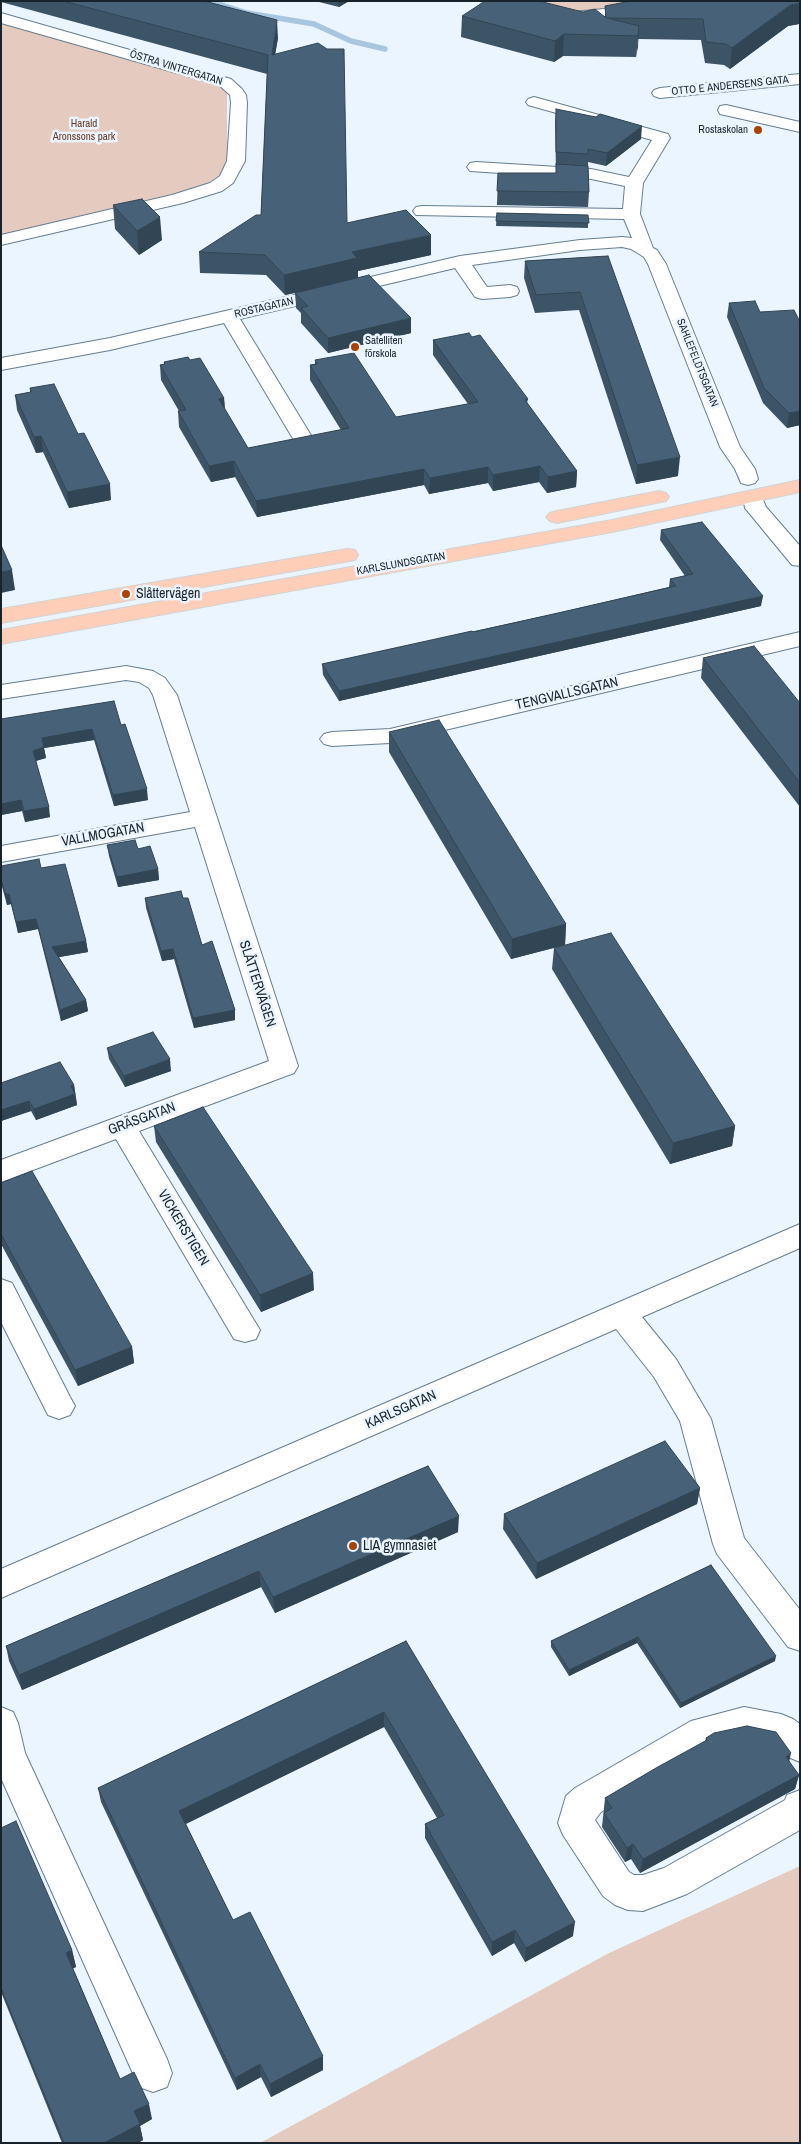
<!DOCTYPE html>
<html>
<head>
<meta charset="utf-8">
<style>
  body { margin:0 }
  #map { position:relative; width:801px; height:2144px; overflow:hidden; background:#ebf5ff; font-family:"Archivo Narrow",sans-serif }
  canvas { display:block }
  .frame { position:absolute; inset:0; border:2px solid #19232b; pointer-events:none }
</style>
</head>
<body>
<div id="map">
<canvas width="801" height="2144"></canvas>
<div class="frame"></div>
</div>
<script>
const ctx = document.querySelector('canvas').getContext('2d');
ctx.lineJoin = 'round';
function fillPath(path, color) {
  ctx.fillStyle = color;
  ctx.fill(path, 'evenodd');
}
function poly(rows) {
  const path = new Path2D();
  for (const r of rows) {
    path.moveTo(r[0], r[1]);
    for (let i = 2; i < r.length; i += 2) path.lineTo(r[i], r[i + 1]);
  }
  return path;
}
function strokePath(path, color, width, dash) {
  ctx.strokeStyle = color;
  ctx.lineWidth = width;
  ctx.lineCap = dash ? 'butt' : 'round';
  ctx.setLineDash(dash || []);
  ctx.stroke(path);
}
function drawText(font, color, halo, rows, align = 'center') {
  ctx.font = font + ' "Archivo Narrow",sans-serif';
  ctx.lineWidth = 5;
  ctx.setLineDash([]);
  ctx.textBaseline = 'middle';
  ctx.strokeStyle = halo;
  ctx.fillStyle = color;
  for (const [text, x, y, turn = 0] of rows) {
    ctx.save();
    ctx.translate(x, y);
    ctx.rotate((+turn || 0) * Math.PI / 180);
    ctx.textAlign = isNaN(turn) ? turn : align;
    if (halo) ctx.strokeText(text, 0, 0);
    ctx.fillText(text, 0, 0);
    ctx.restore();
  }
}
fillPath(poly([
  [523,1,652,1,590,11,576,11],
  [1,22,219,83,227,92,227,161,221,174,202,187,1,235],
  [800,1866,800,2143,260,2143,609,1953]
]), '#e5cabf');
strokePath(poly([
  [209,1,247,13,314,24,351,41,385,49]
]), '#a9c6e0', 5.5);
const minor = poly([
  [497,1,525,1,573,12,604,9,646,1,678,1,676,4,671,6,604,19,573,22,499,4,497,1],
  [1,13,231,79,242,89,246,95,247,103,245,161,233,183,222,191,183,203,1,245,1,235,172,195,210,183,220,176,227,161,231,103,230,95,219,85,1,23,1,13],
  [800,74,800,84,660,98,654,96,652,93,654,90,660,88,800,74],
  [534,97,668,134,670,138,643,183,640,214,653,248,657,250,666,264,740,447,755,469,758,479,755,483,748,485,741,483,735,469,720,447,648,264,644,257,631,249,622,247,580,250,472,265,487,287,510,285,517,287,519,291,517,295,510,297,482,299,475,297,455,268,240,319,312,437,309,441,302,443,295,441,292,437,224,323,110,350,1,370,1,358,110,338,460,256,580,240,622,237,632,238,624,219,416,215,413,211,416,207,422,206,623,209,625,186,591,179,470,171,467,167,470,163,476,162,591,169,629,177,652,140,528,105,526,102,528,99,534,97],
  [726,105,800,122,800,132,720,114,718,110,720,106,726,105],
  [753,491,760,493,766,507,800,546,800,566,792,565,745,508,743,497,746,493,753,491],
  [800,632,800,646,390,743,332,746,324,744,320,739,324,734,332,732,390,729,800,632],
  [126,666,153,671,165,678,177,695,298,1066,294,1073,139,1131,260,1330,256,1339,245,1342,234,1339,116,1139,1,1182,1,1160,269,1061,195,827,1,862,1,846,190,812,153,695,149,688,139,682,126,680,1,699,1,685,126,666],
  [800,1224,800,1248,642,1317,676,1359,711,1419,744,1538,800,1610,800,1651,788,1647,717,1554,713,1544,680,1421,654,1377,616,1329,1,1598,1,1569,800,1224],
  [1,1279,12,1283,70,1397,75,1406,70,1415,59,1419,48,1415,1,1322,1,1279],
  [1,1707,13,1712,18,1723,25,1753,167,2059,172,2073,167,2087,153,2092,139,2087,1,1778,1,1707],
  [744,1707,781,1714,793,1719,800,1724,800,1762,788,1757,772,1744,744,1739,710,1746,601,1812,595,1820,629,1872,634,1875,643,1875,664,1868,785,1800,787,1795,800,1790,800,1830,687,1894,643,1911,628,1910,615,1905,603,1896,563,1835,558,1823,566,1796,575,1788,691,1721,744,1707]
]);
const major = poly([
  [800,480,800,492,612,532,1,644,1,630,612,520,800,480],
  [659,491,666,493,669,497,666,501,557,523,550,521,546,517,550,513,557,511,659,491],
  [347,549,355,550,358,555,355,560,1,623,1,609,347,549]
]);
strokePath(minor, '#657d92', 2);
strokePath(major, '#d1d3d5', 2);
fillPath(minor, '#fff');
fillPath(major, '#feceb9');
fillPath(poly([
  [1,1,204,1,278,38,275,54,347,223,431,255,358,271,358,278,411,333,328,353,301,323,301,313,296,308,295,293,285,295,266,275,200,273,199,252,261,215,267,74,1,2],
  [315,1,349,1,339,7],
  [379,1,421,1,421,2],
  [605,6,799,24,788,26,730,69,724,65,705,63,701,40,638,39,636,57,563,56,554,62,461,37,462,16,583,12,605,16],
  [556,109,641,139,606,166,588,162,589,192,588,207,497,205,498,173,556,173,555,122],
  [113,205,162,240,139,255,115,229],
  [497,213,588,215,588,228,496,226],
  [608,256,678,476,636,484,579,310,535,313,524,278,525,261],
  [729,303,800,425,787,428,763,403,727,317],
  [472,337,528,399,527,403,577,471,576,487,547,493,539,482,493,491,488,483,429,494,424,485,257,517,235,477,211,482,179,427,178,411,179,411,161,380,160,365,164,364,164,362,190,360,224,398,225,409,248,448,341,430,310,380,310,365,315,364,315,360,396,417,468,404,433,355,433,340],
  [30,388,78,434,111,500,69,508,43,452,36,453,17,410,15,395,30,392],
  [661,530,761,606,339,701,323,675,322,664,558,613,669,587,670,579,685,576,660,540],
  [703,658,800,703,800,807,701,678],
  [1,719,121,725,148,800,114,806,94,740,44,748,46,758,36,761,50,817,25,822,22,811,1,815],
  [389,732,566,924,565,945,511,959,389,752],
  [107,845,138,849,158,869,159,880,118,887,109,856],
  [1,866,41,868,86,941,88,952,59,957,86,1000,88,1011,61,1021,38,929,18,933,11,904,7,905,1,883],
  [145,898,183,898,202,945,235,1010,235,1020,194,1028,174,959,162,961,146,908],
  [554,948,735,1126,732,1146,670,1164,552,969],
  [107,1048,171,1071,125,1087,109,1059],
  [1,1083,74,1085,77,1105,36,1120,31,1111,1,1121],
  [154,1126,314,1290,261,1312,156,1142],
  [1,1183,132,1347,134,1363,78,1386,1,1244],
  [428,1466,458,1532,275,1613,261,1587,22,1690,9,1661,6,1646],
  [700,1488,697,1504,536,1579,503,1529,504,1514],
  [711,1565,775,1661,680,1708,637,1643,569,1676,551,1647,551,1641],
  [406,1641,573,1936,525,1962,514,1943,492,1956,425,1838,425,1824,437,1818,384,1727,186,1824,233,1920,323,2070,271,2097,261,2077,237,2090,101,1802,98,1788],
  [706,1738,789,1762,799,1775,795,1789,640,1873,631,1859,625,1862,602,1827,605,1798,705,1742],
  [1,1828,72,1950,76,1967,73,1968,120,2079,152,2119,140,2126,143,2140,138,2143,62,2143,1,1992]
]), '#3d5467');
fillPath(poly([
  [338,1,349,1,339,7],
  [800,3,799,24,788,26,730,69,732,48,790,5],
  [277,20,278,38,272,73,272,55],
  [639,26,638,47,636,57,638,36],
  [564,34,563,56,554,62,555,41],
  [642,126,641,139,606,166,607,153],
  [160,217,162,240,139,255,137,231],
  [431,235,431,255,358,271,358,278,285,295,284,275,352,252],
  [411,318,411,333,328,353,328,338],
  [224,398,225,413,219,399],
  [800,411,800,425,787,428,789,413],
  [41,436,43,452,36,453,34,437],
  [680,457,678,476,636,484,637,465],
  [234,461,235,477,211,482,209,466],
  [540,466,539,482,493,491,493,475],
  [488,467,488,483,429,494,430,478],
  [424,469,424,485,257,517,256,501],
  [577,471,576,487,547,493,548,477],
  [110,484,111,500,69,508,67,492],
  [12,570,15,590,1,593,1,572],
  [763,596,761,606,339,701,339,691],
  [92,729,94,740,44,748,46,758,35,761,33,751,42,738],
  [147,789,148,800,114,806,113,795],
  [21,800,22,811,1,815,1,804],
  [49,807,50,817,25,822,24,811],
  [158,869,159,880,118,887,117,877],
  [5,894,9,894,11,904,7,905],
  [36,919,38,929,18,933,16,922],
  [566,924,565,945,511,959,512,939],
  [86,941,88,952,54,958,52,947],
  [173,949,174,959,162,961,161,951],
  [86,1000,88,1011,61,1021,60,1010],
  [235,1010,235,1020,194,1028,193,1018],
  [170,1059,171,1071,125,1087,124,1076],
  [74,1085,77,1105,36,1120,34,1109,71,1086],
  [29,1101,31,1111,1,1121,1,1110],
  [735,1126,732,1146,670,1164,673,1143],
  [313,1273,314,1290,261,1312,260,1295],
  [132,1347,134,1363,78,1386,75,1370],
  [700,1488,697,1504,536,1579,537,1563],
  [459,1516,458,1532,275,1613,273,1597],
  [259,1571,261,1587,22,1690,19,1675],
  [638,1637,637,1643,569,1676,569,1670],
  [776,1656,775,1661,680,1708,681,1703],
  [384,1712,384,1727,181,1826,179,1811],
  [791,1753,788,1768,786,1757],
  [799,1775,795,1789,640,1873,643,1859],
  [633,1844,631,1859,625,1862,627,1848],
  [575,1922,573,1936,525,1962,526,1948],
  [515,1930,514,1943,492,1956,492,1942],
  [72,1950,76,1967,70,1970,66,1953],
  [323,2056,323,2070,271,2097,270,2084],
  [260,2064,261,2077,237,2090,235,2078],
  [149,2104,152,2119,140,2126,143,2140,138,2143,104,2143,134,2111]
]), '#324554');
const building = poly([
  [63,1,204,1,277,20,272,55,318,43,327,49,344,49,347,223,406,210,431,235,352,252,357,258,284,275,265,255,199,252,256,215,261,215,268,55,63,1],
  [485,1,539,1,583,12,595,9,606,18,605,6,631,1,800,1,800,3,790,5,732,48,726,44,706,42,703,19,607,18,639,26,638,36,564,34,555,41,462,16,485,1],
  [556,109,596,117,600,114,642,126,607,153,588,149,588,154,556,152,556,109],
  [556,164,588,166,589,192,497,191,498,173,556,173,556,164],
  [142,199,160,217,137,231,113,205,142,199],
  [497,213,588,215,589,223,496,221,497,213],
  [608,256,680,457,637,465,580,292,536,295,525,261,608,256],
  [369,275,411,318,328,338,301,308,308,306,295,293,369,275],
  [755,301,760,312,794,310,800,322,800,411,789,413,764,388,729,303,755,301],
  [469,333,472,337,480,335,528,399,525,400,577,471,548,477,540,466,493,475,488,467,430,478,424,469,256,501,234,461,209,466,178,411,186,410,160,365,165,364,164,362,188,357,190,360,200,358,224,398,219,399,248,448,349,428,310,365,317,364,315,360,354,353,396,417,478,402,433,340,469,333],
  [54,384,78,434,84,433,110,484,67,492,41,436,34,437,15,395,31,392,30,388,54,384],
  [702,522,763,596,339,691,322,664,472,631,473,632,558,613,676,586,670,579,693,574,661,530,702,522],
  [1,545,12,570,1,572,1,545],
  [754,646,800,703,800,783,703,658,754,646],
  [114,701,121,725,125,724,147,789,113,795,92,729,42,738,44,747,33,751,49,807,24,811,21,800,1,804,1,719,114,701],
  [439,720,566,924,512,939,389,732,439,720],
  [135,840,138,849,150,846,158,869,117,877,107,845,135,840],
  [39,859,41,868,65,864,86,941,52,947,86,1000,60,1010,36,919,16,922,9,894,5,894,1,879,1,866,39,859],
  [181,891,183,898,188,898,202,945,212,941,235,1010,193,1018,173,949,161,951,145,898,181,891],
  [611,933,735,1126,673,1143,554,948,611,933],
  [153,1032,170,1059,124,1076,107,1048,153,1032],
  [60,1062,74,1085,71,1086,75,1094,34,1109,29,1101,1,1110,1,1083,60,1062],
  [203,1107,313,1273,260,1295,154,1126,203,1107],
  [32,1171,132,1347,75,1370,1,1234,1,1183,32,1171],
  [665,1441,700,1488,537,1563,504,1514,665,1441],
  [428,1466,459,1516,273,1597,259,1571,19,1675,6,1646,428,1466],
  [711,1565,776,1656,681,1703,638,1637,569,1670,551,1641,711,1565],
  [406,1641,575,1922,526,1948,515,1930,492,1942,425,1824,444,1815,384,1712,179,1811,233,1920,250,1912,323,2056,270,2084,260,2064,235,2078,98,1788,406,1641],
  [747,1726,776,1732,791,1753,786,1757,799,1775,643,1859,633,1844,627,1848,604,1813,612,1808,605,1798,656,1768,707,1740,706,1738,714,1733,747,1726],
  [16,1821,72,1950,66,1953,120,2079,134,2072,149,2104,134,2111,140,2124,104,2143,64,2143,1,1988,1,1828,16,1821]
]);
fillPath(building, '#476278');
strokePath(building, '#324554', 1);
for (const [x, y, r, color] of [
  [758,130,5,"#a64407"],
  [355,347,5,"#a64407"],
  [126,594,5,"#a64407"],
  [353,1546,5,"#a64407"]
]) {
  const dot = new Path2D();
  dot.arc(x, y, r, 0, 2 * Math.PI);
  ctx.fillStyle = color;
  ctx.fill(dot);
  strokePath(dot, '#ebf5ff', 2);
}
drawText('11px', '#19232b', '#ebf5ff', [
  ["ÖSTRA VINTERGATAN",176,68,17],
  ["OTTO E ANDERSENS GATA",730,86,-6],
  ["ROSTAGATAN",264,308,-13],
  ["SAHLEFELDTSGATAN",697,363,68],
  ["KARLSLUNDSGATAN",401,564,-10]
]);
drawText('11px', '#683721', '#ebf5ff', [
  ["Harald",84,124],
  ["Aronssons park",84,137]
]);
drawText('11px', '#19232b', '#ebf5ff', [
  ["Rostaskolan",748,130],
  ["Satelliten",365,341,"left"],
  ["förskola",365,354,"left"]
], 'right');
drawText('14px', '#19232b', '#ebf5ff', [
  ["Slåttervägen",136,594],
  ["LIA gymnasiet",363,1546]
], 'left');
drawText('14px', '#19232b', '#ebf5ff', [
  ["TENGVALLSGATAN",567,694,-13],
  ["VALLMOGATAN",103,835,-10],
  ["SLÅTTERVÄGEN",257,984,72],
  ["GRÄSGATAN",142,1119,-20],
  ["VICKERSTIGEN",183,1228,59],
  ["KARLSGATAN",401,1410,-24]
]);
</script>
</body>
</html>
